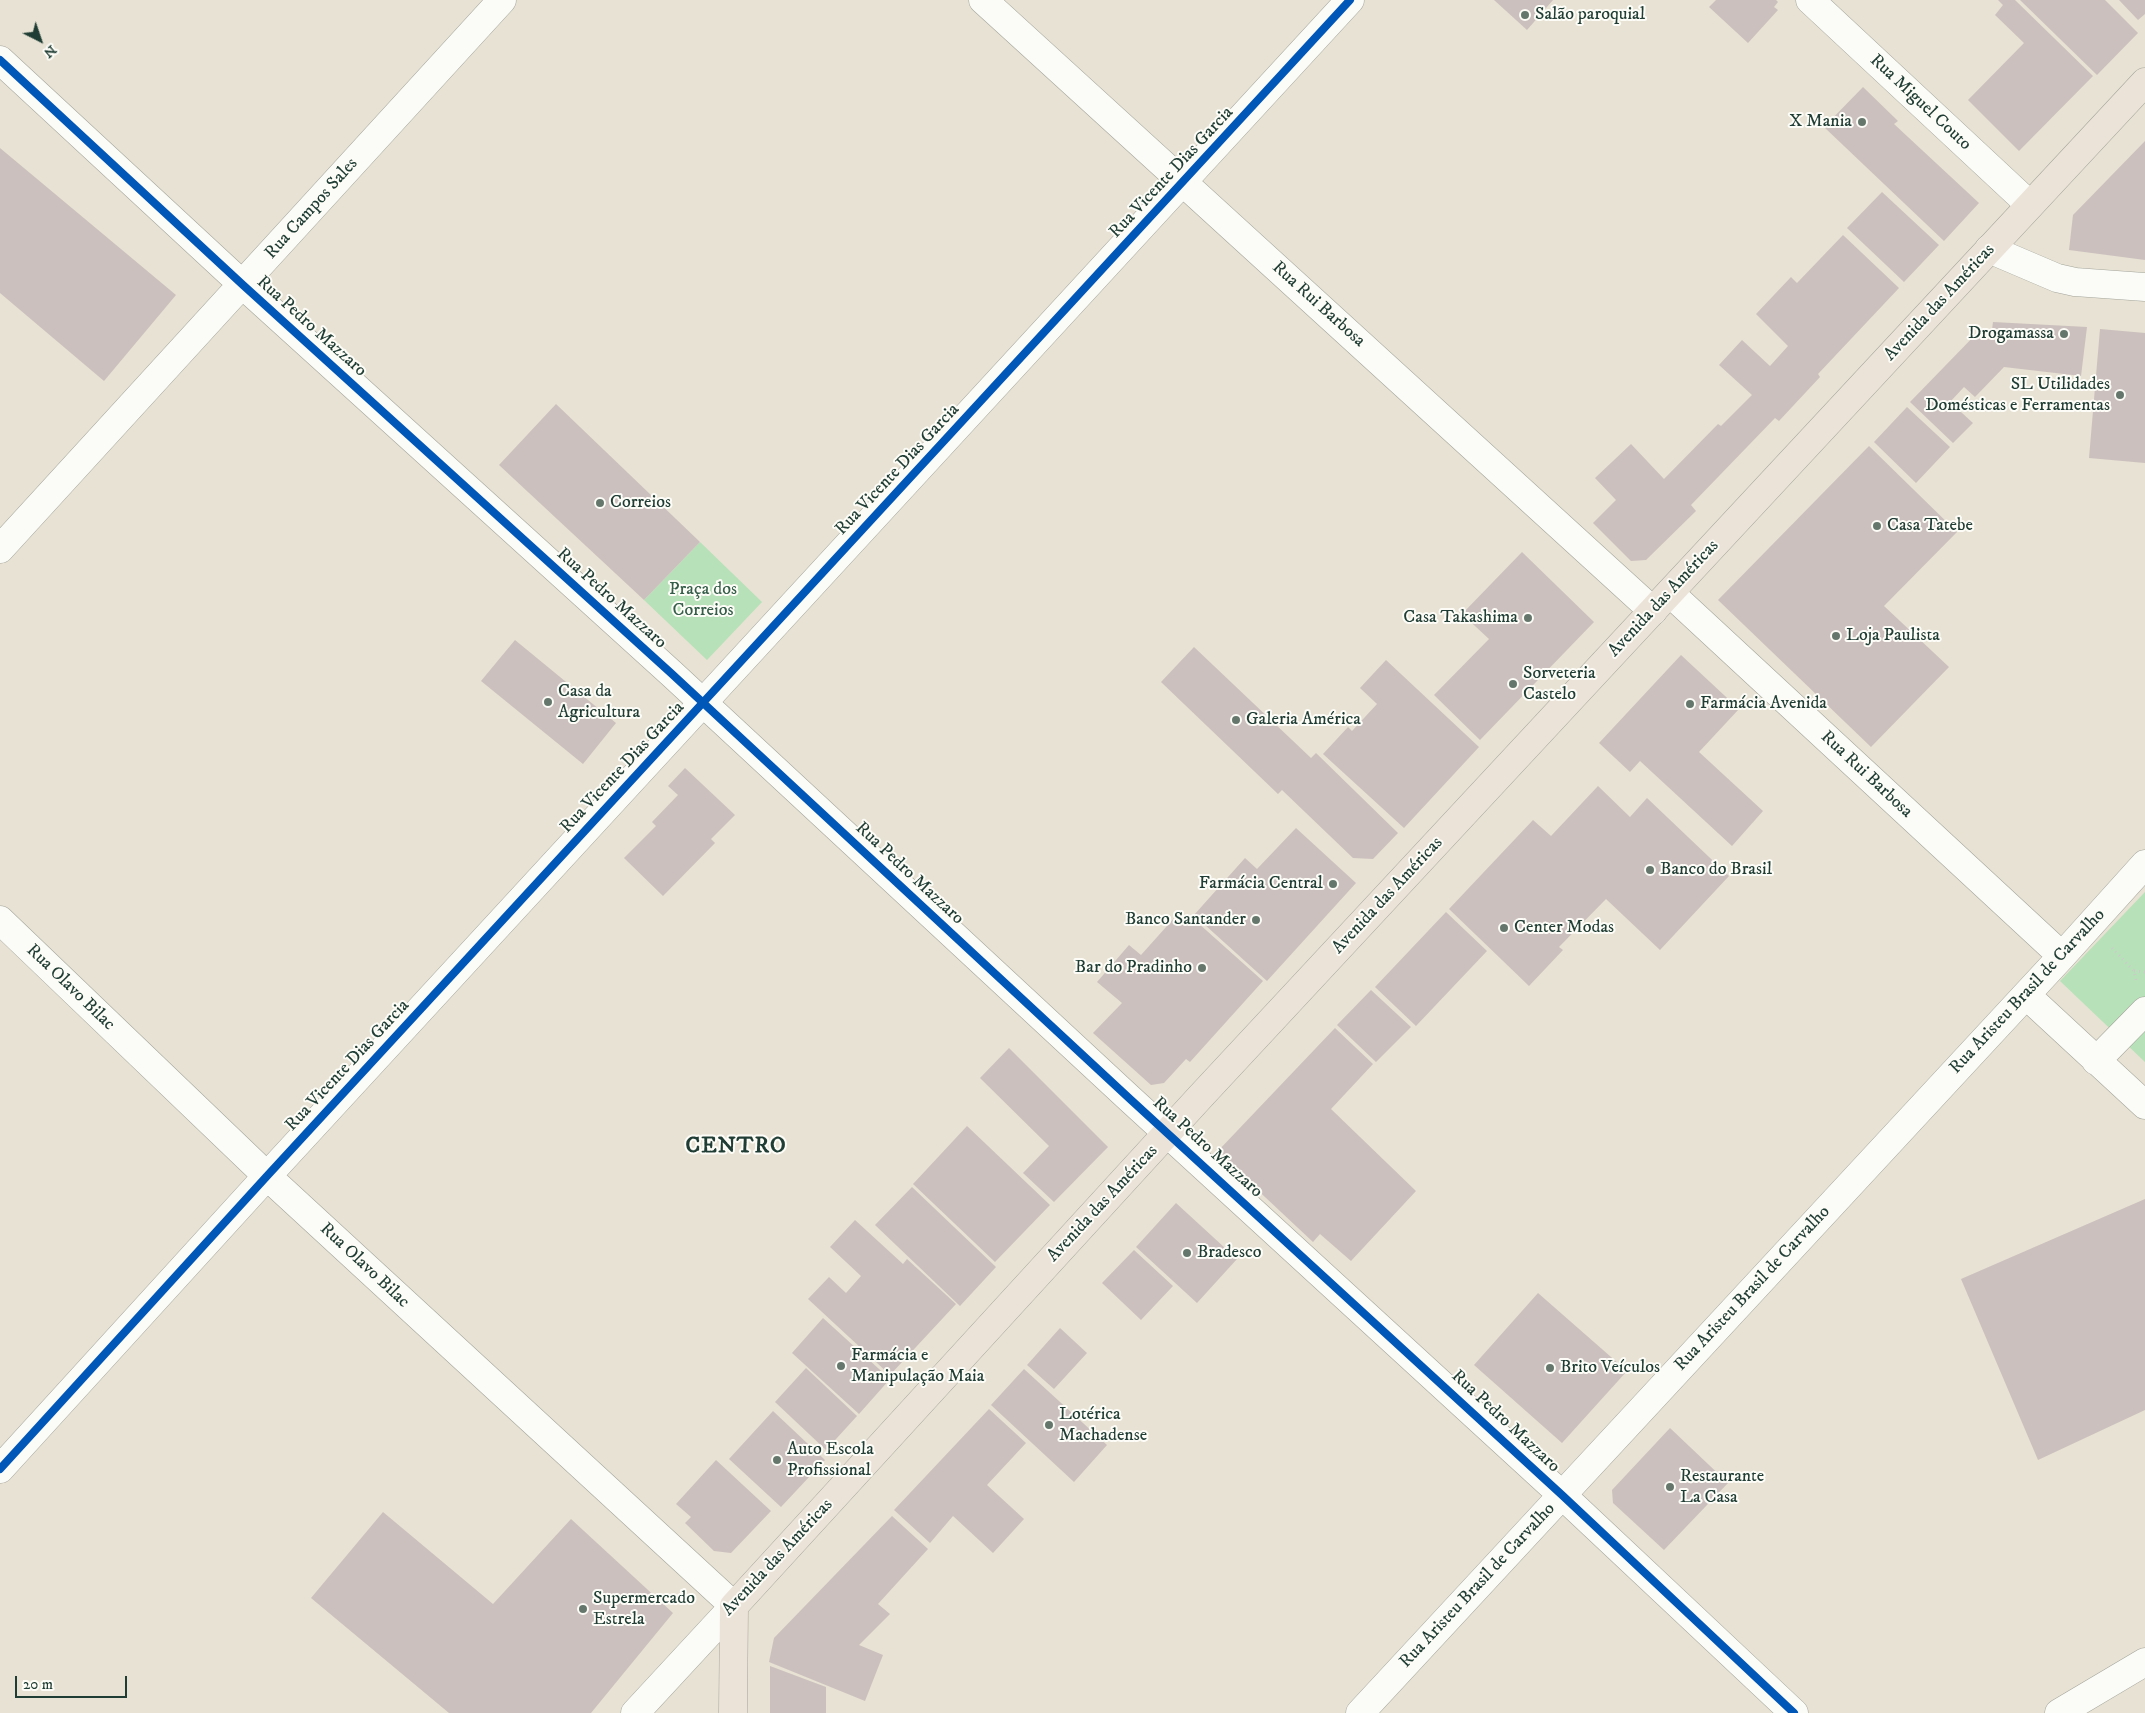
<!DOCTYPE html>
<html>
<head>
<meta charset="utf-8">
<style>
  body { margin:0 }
  #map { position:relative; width:2145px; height:1713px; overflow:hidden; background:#e7e2d3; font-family:"IM FELL DW Pica",serif }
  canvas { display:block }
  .north { position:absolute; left:15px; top:15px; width:50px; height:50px; -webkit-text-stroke:4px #fdfcf7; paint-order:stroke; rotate:139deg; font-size:14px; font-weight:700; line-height:20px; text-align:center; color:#1f3d34 }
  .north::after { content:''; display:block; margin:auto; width:18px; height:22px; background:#1f3d34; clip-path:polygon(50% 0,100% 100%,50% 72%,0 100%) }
  .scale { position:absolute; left:15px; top:1676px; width:112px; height:22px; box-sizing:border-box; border:2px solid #1f3d34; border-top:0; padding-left:6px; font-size:15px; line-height:18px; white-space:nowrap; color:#1f3d34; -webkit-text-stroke:4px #fdfcf7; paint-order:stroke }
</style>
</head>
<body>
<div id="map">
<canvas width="2145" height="1713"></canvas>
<div class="north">N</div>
<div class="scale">20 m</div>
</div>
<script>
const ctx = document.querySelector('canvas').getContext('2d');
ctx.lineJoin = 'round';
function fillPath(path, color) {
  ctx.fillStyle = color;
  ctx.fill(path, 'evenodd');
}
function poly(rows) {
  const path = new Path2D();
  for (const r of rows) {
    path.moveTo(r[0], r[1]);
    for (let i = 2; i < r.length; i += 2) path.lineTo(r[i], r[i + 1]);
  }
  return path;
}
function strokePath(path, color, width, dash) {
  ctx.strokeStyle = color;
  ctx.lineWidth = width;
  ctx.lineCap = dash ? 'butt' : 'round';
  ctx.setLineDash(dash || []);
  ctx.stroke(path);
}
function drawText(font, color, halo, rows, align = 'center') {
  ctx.font = font + ' "IM FELL DW Pica",serif';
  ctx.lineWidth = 4;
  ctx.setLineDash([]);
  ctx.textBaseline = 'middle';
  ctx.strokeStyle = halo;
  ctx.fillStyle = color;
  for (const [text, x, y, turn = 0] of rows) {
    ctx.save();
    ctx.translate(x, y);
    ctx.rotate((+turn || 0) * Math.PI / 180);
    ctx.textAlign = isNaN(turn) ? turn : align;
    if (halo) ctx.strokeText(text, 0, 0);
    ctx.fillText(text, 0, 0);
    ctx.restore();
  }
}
fillPath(poly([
  [700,542,762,602,707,660,644,600],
  [2145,892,2145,1062,2060,981]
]), '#b7e1b8');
fillPath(poly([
  [1494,0,1553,0,1527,30],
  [1716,0,1776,0,1778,2,1774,7,1778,10,1748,43,1709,7],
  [1998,0,2015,0,2093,76,2019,151,1968,100,2024,43,1995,15,2003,5],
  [2020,0,2105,0,2138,33,2097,75],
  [2119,0,2145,0,2145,14,2138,20],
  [1863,87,1898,121,1894,124,1979,203,1944,241,1824,127],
  [2145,141,2145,260,2069,250,2073,215],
  [0,148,176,295,104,381,0,293],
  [1882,192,1939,245,1904,282,1847,228],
  [1843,235,1899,288,1818,374,1820,377,1779,421,1775,418,1691,505,1696,511,1646,560,1631,561,1593,523,1616,500,1595,478,1631,444,1664,479,1718,424,1721,426,1752,395,1719,365,1742,340,1770,366,1788,346,1756,314,1791,277,1797,283],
  [1993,322,2087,327,2081,376,2004,367,1975,397,1964,387,1950,402,1973,423,1953,443,1910,402,1979,331,1992,330],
  [2100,329,2145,333,2145,463,2089,458],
  [556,404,700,542,644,600,499,465],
  [1907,407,1950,447,1916,483,1874,442],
  [1869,446,1957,532,1884,606,1949,667,1871,747,1718,600],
  [1522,552,1594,622,1480,740,1434,695,1489,639,1462,614],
  [515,640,616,723,583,764,481,681],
  [1194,647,1311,758,1316,753,1398,833,1373,859,1353,858,1282,790,1278,794,1161,682],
  [1681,655,1739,709,1699,752,1763,811,1732,846,1640,761,1630,772,1599,743],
  [1386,660,1479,747,1404,828,1323,754,1348,727,1352,731,1377,704,1360,688],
  [685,768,735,815,711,839,715,843,663,896,624,858,656,826,652,822,678,795,668,786],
  [1598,786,1630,817,1647,798,1729,876,1660,950,1606,899,1559,947,1563,950,1529,986,1449,909,1533,820,1551,836],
  [1296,828,1356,883,1267,981,1194,915,1245,858,1257,869],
  [1446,912,1487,951,1416,1026,1375,987],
  [1188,914,1263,981,1190,1062,1186,1059,1164,1083,1151,1085,1093,1033,1122,1003,1097,982,1129,945,1141,955,1175,917,1181,923],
  [1371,990,1411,1027,1376,1062,1337,1025],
  [1335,1028,1373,1064,1331,1109,1416,1191,1351,1261,1320,1234,1313,1242,1217,1152],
  [1009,1048,1108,1147,1054,1202,1023,1173,1049,1146,980,1078],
  [967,1126,1050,1205,995,1262,913,1184],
  [912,1187,996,1267,960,1306,875,1225],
  [2145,1199,2145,1410,2038,1460,1961,1279],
  [1176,1203,1237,1259,1197,1303,1136,1247],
  [855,1220,903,1264,907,1259,956,1304,890,1375,808,1299,829,1277,846,1293,861,1276,830,1247],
  [1134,1250,1173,1286,1141,1320,1102,1283],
  [1538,1293,1627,1371,1562,1443,1474,1365],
  [823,1318,890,1379,859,1414,792,1353],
  [1060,1328,1087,1353,1054,1389,1027,1365],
  [806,1368,857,1416,826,1450,775,1402],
  [1024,1369,1107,1445,1074,1482,991,1405],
  [989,1409,1026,1443,987,1485,1024,1519,993,1553,953,1516,930,1543,894,1510],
  [773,1411,825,1460,781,1507,729,1459],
  [1670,1428,1728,1483,1664,1550,1613,1503,1612,1490],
  [716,1460,771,1511,731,1553,714,1551,685,1523,691,1517,676,1504],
  [383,1512,493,1604,571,1519,673,1613,591,1713,449,1713,311,1598],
  [892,1516,928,1549,878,1604,890,1614,859,1645,883,1655,865,1701,769,1662,774,1638],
  [770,1666,826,1687,826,1713,770,1713]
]), '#ccc0be');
const minor = poly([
  [983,0,1653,611],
  [1810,0,2030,205],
  [0,60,243,285,672,674,1130,1099,1562,1495,1794,1713],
  [1989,249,2057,278,2075,282,2145,287],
  [0,549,502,0],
  [1670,593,2062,956],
  [0,920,267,1176,734,1606,635,1713],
  [2026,995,2145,1105],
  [2096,1061,2145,1011],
  [0,1469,267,1176,1350,0],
  [1360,1713,2062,956,2145,864],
  [2059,1713,2145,1662]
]);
const major = poly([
  [733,1713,734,1606,1201,1096,2145,82]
]);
strokePath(minor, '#a4a59b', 29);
strokePath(major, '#a4a59b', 29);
strokePath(poly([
  [2112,948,2134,971,2136,980],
  [2134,971,2145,972]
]), '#cacbc7', 3, [1, 4]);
strokePath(minor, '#fbfbf8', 28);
strokePath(major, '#ebe3d8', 28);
strokePath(poly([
  [0,60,243,285,672,674,1130,1099,1562,1495,1794,1713],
  [0,1469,267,1176,1350,0]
]), '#0057b8', 8);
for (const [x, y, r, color] of [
  [1525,15,5,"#65776c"],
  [1862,122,5,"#65776c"],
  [2064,334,5,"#65776c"],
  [2120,395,5,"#65776c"],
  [600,503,5,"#65776c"],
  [1877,526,5,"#65776c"],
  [1528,618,5,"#65776c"],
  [1836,636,5,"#65776c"],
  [1513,684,5,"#65776c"],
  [548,702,5,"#65776c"],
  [1690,704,5,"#65776c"],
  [1236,720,5,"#65776c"],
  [1650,870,5,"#65776c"],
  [1333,884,5,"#65776c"],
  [1256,920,5,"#65776c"],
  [1504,928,5,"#65776c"],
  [1202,968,5,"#65776c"],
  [1187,1253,5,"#65776c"],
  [841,1366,5,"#65776c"],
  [1550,1368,5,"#65776c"],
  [1049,1425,5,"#65776c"],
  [777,1460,5,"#65776c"],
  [1670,1487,5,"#65776c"],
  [583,1609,5,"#65776c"]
]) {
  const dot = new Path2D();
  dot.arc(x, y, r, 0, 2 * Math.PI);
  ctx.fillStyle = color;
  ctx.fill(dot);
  strokePath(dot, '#fdfcf7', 2);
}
drawText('18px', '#1f3d34', '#fdfcf7', [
  ["Salão paroquial",1535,15],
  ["X Mania",1852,122,"right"],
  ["Drogamassa",2054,334,"right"],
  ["SL Utilidades",2110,385,"right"],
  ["Domésticas e Ferramentas",2110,406,"right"],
  ["Correios",610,503],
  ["Casa Tatebe",1887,526],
  ["Casa Takashima",1518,618,"right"],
  ["Loja Paulista",1846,636],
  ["Sorveteria",1523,674],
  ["Castelo",1523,695],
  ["Casa da",558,692],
  ["Agricultura",558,713],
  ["Farmácia Avenida",1700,704],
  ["Galeria América",1246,720],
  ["Banco do Brasil",1660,870],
  ["Farmácia Central",1323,884,"right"],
  ["Banco Santander",1246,920,"right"],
  ["Center Modas",1514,928],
  ["Bar do Pradinho",1192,968,"right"],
  ["Bradesco",1197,1253],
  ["Farmácia e",851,1356],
  ["Manipulação Maia",851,1377],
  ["Brito Veículos",1560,1368],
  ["Lotérica",1059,1415],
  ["Machadense",1059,1436],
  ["Auto Escola",787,1450],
  ["Profissional",787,1471],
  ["Restaurante",1680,1477],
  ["La Casa",1680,1498],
  ["Supermercado",593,1599],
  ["Estrela",593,1620]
], 'left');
drawText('18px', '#1f3d34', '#fdfcf7', [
  ["Rua Miguel Couto",1920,103,43],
  ["Rua Vicente Dias Garcia",1172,173,-47],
  ["Rua Campos Sales",312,209,-48],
  ["Avenida das Américas",1940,303,-47],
  ["Rua Rui Barbosa",1318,305,42],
  ["Rua Pedro Mazzaro",311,327,42],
  ["Rua Vicente Dias Garcia",898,470,-47],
  ["Rua Pedro Mazzaro",611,599,42],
  ["Avenida das Américas",1664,599,-47],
  ["Rua Vicente Dias Garcia",623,768,-47],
  ["Rua Rui Barbosa",1866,775,43],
  ["Rua Pedro Mazzaro",909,874,43],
  ["Avenida das Américas",1388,896,-47],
  ["Rua Olavo Bilac",70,988,44],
  ["Rua Aristeu Brasil de Carvalho",2028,992,-47],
  ["Rua Vicente Dias Garcia",348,1066,-47],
  ["Rua Pedro Mazzaro",1207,1148,42],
  ["Avenida das Américas",1103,1204,-47],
  ["Rua Olavo Bilac",364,1266,43],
  ["Rua Aristeu Brasil de Carvalho",1753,1289,-47],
  ["Rua Pedro Mazzaro",1505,1422,43],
  ["Avenida das Américas",778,1558,-47],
  ["Rua Aristeu Brasil de Carvalho",1478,1586,-47]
]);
drawText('18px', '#355e4a', '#fdfcf7', [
  ["Praça dos",703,590],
  ["Correios",703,611]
]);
ctx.letterSpacing = '1px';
drawText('bold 22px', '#1f3d34', '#fdfcf7', [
  ["CENTRO",736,1147]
]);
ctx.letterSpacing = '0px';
</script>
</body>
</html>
